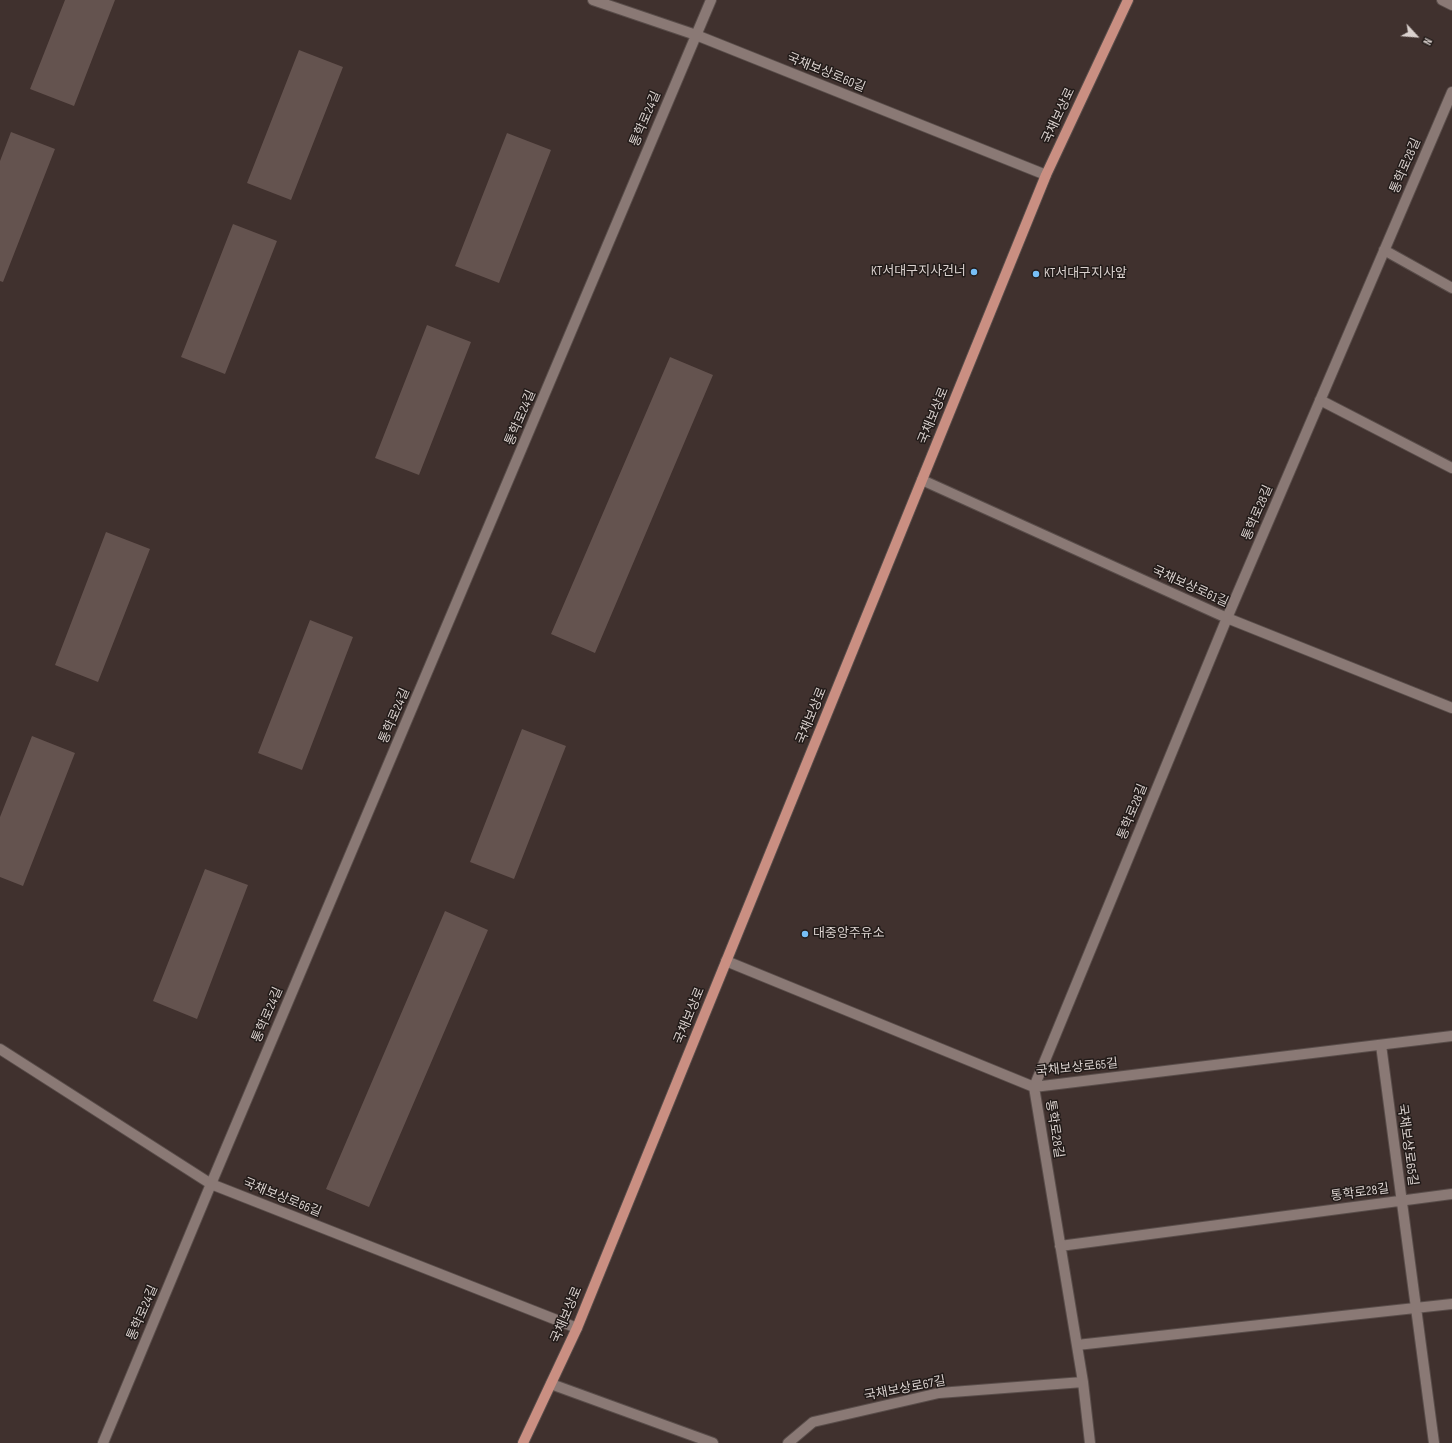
<!DOCTYPE html>
<html>
<head>
<meta charset="utf-8">
<style>
  body { margin:0 }
  #map { position:relative; width:1452px; height:1443px; overflow:hidden; background:#40312e; font-family:"Sofia Sans Condensed",sans-serif }
  canvas { display:block }
  .north { position:absolute; left:1396px; top:16px; width:40px; height:40px; -webkit-text-stroke:3px #221b19; paint-order:stroke; rotate:116deg; font-size:11px; font-weight:700; line-height:16px; text-align:center; color:#dad1ce }
  .north::after { content:''; display:block; margin:auto; width:14px; height:18px; background:#dad1ce; clip-path:polygon(50% 0,100% 100%,50% 72%,0 100%) }
</style>
</head>
<body>
<div id="map">
<canvas width="1452" height="1443"></canvas>
<div class="north">N</div>
</div>
<script>
const ctx = document.querySelector('canvas').getContext('2d');
ctx.lineJoin = 'round';
function fillPath(path, color) {
  ctx.fillStyle = color;
  ctx.fill(path, 'evenodd');
}
function poly(rows) {
  const path = new Path2D();
  for (const r of rows) {
    path.moveTo(r[0], r[1]);
    for (let i = 2; i < r.length; i += 2) path.lineTo(r[i], r[i + 1]);
  }
  return path;
}
function strokePath(path, color, width, dash) {
  ctx.strokeStyle = color;
  ctx.lineWidth = width;
  ctx.lineCap = dash ? 'butt' : 'round';
  ctx.setLineDash(dash || []);
  ctx.stroke(path);
}
function drawText(font, color, halo, rows, align = 'center') {
  ctx.font = font + ' "Sofia Sans Condensed","Noto Sans KR",sans-serif';
  ctx.lineWidth = 3;
  ctx.setLineDash([]);
  ctx.textBaseline = 'middle';
  ctx.strokeStyle = halo;
  ctx.fillStyle = color;
  for (const [text, x, y, turn = 0] of rows) {
    ctx.save();
    ctx.translate(x, y);
    ctx.rotate((+turn || 0) * Math.PI / 180);
    ctx.textAlign = isNaN(turn) ? turn : align;
    if (halo) ctx.strokeText(text, 0, 0);
    ctx.fillText(text, 0, 0);
    ctx.restore();
  }
}
fillPath(poly([
  [65,0,115,0,74,106,30,89],
  [299,50,343,67,291,200,247,183],
  [11,132,55,149,3,282,0,281,0,161],
  [507,133,551,150,499,283,455,266],
  [233,224,277,241,225,374,181,357],
  [427,325,471,342,419,475,375,458],
  [670,357,713,375,595,653,551,634],
  [106,532,150,549,98,682,55,665],
  [310,620,353,637,302,770,258,753],
  [522,729,566,746,514,879,470,862],
  [32,736,75,753,23,886,0,877,0,817],
  [205,869,248,885,197,1019,153,1001],
  [445,911,488,930,369,1207,326,1189]
]), '#64534f');
const minor = poly([
  [593,0,696,35,1046,175],
  [1442,0,1452,5],
  [1384,250,1452,288],
  [1320,400,1452,468],
  [922,480,1227,618,1452,708],
  [726,961,1034,1087,1452,1036],
  [1381,1045,1434,1443],
  [0,1049,211,1184,577,1328],
  [1060,1246,1452,1194],
  [1077,1345,1452,1304],
  [551,1384,713,1443],
  [103,1443,211,1184,711,0],
  [788,1443,813,1422,939,1393,1083,1382],
  [1090,1443,1083,1382,1034,1087,1227,618,1452,92]
]);
const major = poly([
  [523,1443,577,1328,1046,175,1128,0]
]);
strokePath(minor, '#594d4a', 12);
strokePath(major, '#594d4a', 12);
strokePath(minor, '#8a7975', 10);
strokePath(major, '#ca8f82', 10);
for (const [x, y, r, color] of [
  [974,272,4,"#77bff7"],
  [1036,274,4,"#77bff7"],
  [805,934,4,"#77bff7"]
]) {
  const dot = new Path2D();
  dot.arc(x, y, r, 0, 2 * Math.PI);
  ctx.fillStyle = color;
  ctx.fill(dot);
  strokePath(dot, '#221b19', 1.5);
}
drawText('13px', '#dad1ce', '#221b19', [
  ["국채보상로60길",826,73,22],
  ["국채보상로",1059,116,-65],
  ["통학로24길",646,119,-67],
  ["통학로28길",1406,166,-67],
  ["국채보상로",934,416,-68],
  ["통학로24길",521,418,-67],
  ["통학로28길",1258,513,-67],
  ["국채보상로61길",1190,587,24],
  ["통학로24길",395,716,-67],
  ["국채보상로",812,716,-68],
  ["통학로28길",1133,812,-68],
  ["통학로24길",268,1015,-67],
  ["국채보상로",690,1016,-68],
  ["국채보상로65길",1077,1068,-6],
  ["통학로28길",1054,1129,81],
  ["국채보상로65길",1407,1145,82],
  ["통학로28길",1360,1193,-8],
  ["국채보상로66길",282,1198,22],
  ["통학로24길",143,1313,-67],
  ["국채보상로",567,1315,-67],
  ["국채보상로67길",905,1389,-11]
]);
drawText('13px', '#dad1ce', '#221b19', [
  ["KT서대구지사건너",966,272,"right"],
  ["KT서대구지사앞",1044,274],
  ["대중앙주유소",813,934]
], 'left');
</script>
</body>
</html>
